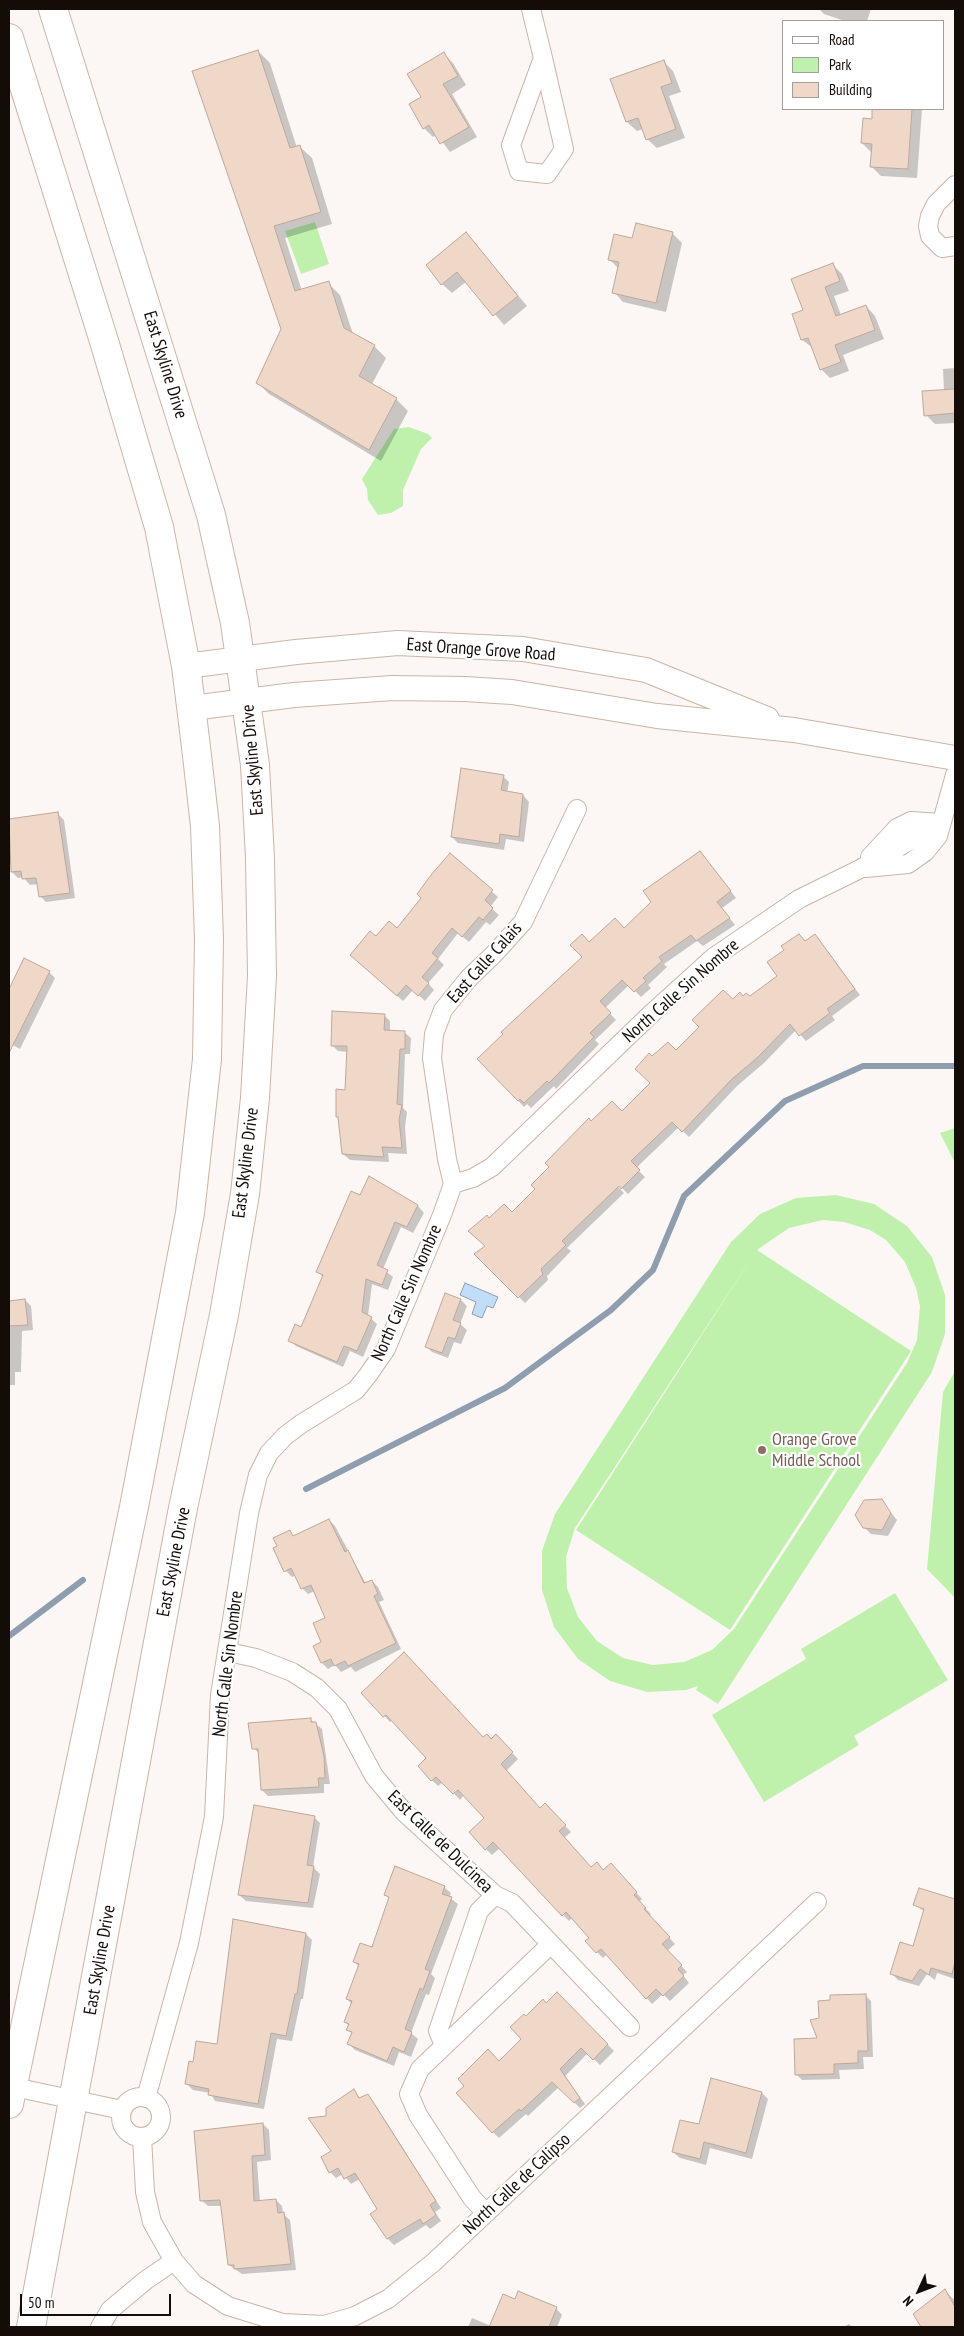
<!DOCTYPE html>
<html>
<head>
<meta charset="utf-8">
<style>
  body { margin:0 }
  #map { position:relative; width:964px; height:2336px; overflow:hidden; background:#fcf7f4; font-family:"PT Sans Narrow",sans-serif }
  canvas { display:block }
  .frame { position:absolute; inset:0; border:10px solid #140c07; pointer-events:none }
  .legend { position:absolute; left:782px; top:20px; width:162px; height:90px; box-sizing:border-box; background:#fff; border:1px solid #a19e9c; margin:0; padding:6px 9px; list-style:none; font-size:15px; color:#140c07 }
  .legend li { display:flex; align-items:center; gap:10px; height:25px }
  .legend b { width:25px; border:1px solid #a19e9c }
  .north { position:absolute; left:894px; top:2266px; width:50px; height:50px; -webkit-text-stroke:4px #fff; paint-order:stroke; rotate:227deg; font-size:14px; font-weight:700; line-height:20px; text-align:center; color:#140c07 }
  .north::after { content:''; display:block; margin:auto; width:18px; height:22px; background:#140c07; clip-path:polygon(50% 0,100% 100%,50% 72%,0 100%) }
  .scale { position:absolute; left:20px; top:2294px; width:151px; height:22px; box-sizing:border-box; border:2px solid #140c07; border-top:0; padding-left:6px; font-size:15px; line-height:18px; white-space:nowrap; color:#140c07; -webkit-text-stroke:4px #fff; paint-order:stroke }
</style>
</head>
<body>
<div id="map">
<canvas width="964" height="2336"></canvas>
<div class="frame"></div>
<ul class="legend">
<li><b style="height:6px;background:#fff"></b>Road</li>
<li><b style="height:14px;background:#bff1ad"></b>Park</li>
<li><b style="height:14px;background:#f0d8c9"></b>Building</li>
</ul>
<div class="north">N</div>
<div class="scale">50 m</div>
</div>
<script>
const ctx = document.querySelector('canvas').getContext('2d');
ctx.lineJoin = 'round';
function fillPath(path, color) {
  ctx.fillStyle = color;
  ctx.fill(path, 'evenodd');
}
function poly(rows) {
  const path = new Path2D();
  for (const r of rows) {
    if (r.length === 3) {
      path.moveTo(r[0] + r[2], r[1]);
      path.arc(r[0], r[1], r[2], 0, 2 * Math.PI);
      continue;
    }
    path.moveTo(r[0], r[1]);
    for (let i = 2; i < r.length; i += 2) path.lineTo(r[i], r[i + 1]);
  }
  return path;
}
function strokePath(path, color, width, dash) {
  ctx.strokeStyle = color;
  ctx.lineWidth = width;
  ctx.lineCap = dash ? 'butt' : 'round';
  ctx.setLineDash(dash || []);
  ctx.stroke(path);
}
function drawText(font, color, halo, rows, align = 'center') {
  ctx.font = font + ' "PT Sans Narrow",sans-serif';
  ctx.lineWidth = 4.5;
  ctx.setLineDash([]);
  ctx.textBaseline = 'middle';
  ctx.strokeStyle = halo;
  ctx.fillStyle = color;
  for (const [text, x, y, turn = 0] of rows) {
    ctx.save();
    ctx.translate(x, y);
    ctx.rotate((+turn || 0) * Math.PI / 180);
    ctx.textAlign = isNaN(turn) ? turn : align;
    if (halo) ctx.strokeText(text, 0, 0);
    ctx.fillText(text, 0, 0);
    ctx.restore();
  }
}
fillPath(poly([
  [315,222,329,264,301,274,285,231],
  [409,427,428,434,432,438,421,449,403,490,403,506,391,513,378,515,368,500,367,489,362,479,394,429],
  [955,1128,955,1163,940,1133],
  [836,1195,874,1204,907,1226,932,1257,945,1295,945,1334,932,1372,718,1704,696,1690,698,1686,686,1690,647,1692,610,1681,578,1659,554,1627,542,1590,542,1551,555,1514,731,1242,760,1214,796,1198],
  [823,1220,844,1222,870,1230,886,1240,905,1262,916,1288,920,1306,917,1340,907,1363,734,1629,712,1650,684,1662,653,1665,623,1658,597,1641,578,1617,567,1588,566,1557,575,1528,756,1251,576,1530,730,1630,911,1351,757,1250,789,1228],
  [955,1371,955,1598,927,1569,943,1392],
  [895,1593,948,1680,854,1736,859,1745,764,1802,712,1715,806,1659,801,1649]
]), '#bff1ad');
const water = poly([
  [465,1283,498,1297,493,1308,487,1306,482,1318,472,1314,476,1302,460,1295,465,1283]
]);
fillPath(water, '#c2ddf7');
strokePath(water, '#8e9eaf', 1);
fillPath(poly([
  [819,9,871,9,867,21,845,21,824,14],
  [258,51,270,63,297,148,300,147,312,158,332,224,285,238,302,291,328,283,340,295,353,334,374,346,386,358,372,384,396,399,408,411,381,461,269,394,257,382,283,329],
  [444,54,453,63,466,85,452,94,477,137,450,152,437,135,433,137,424,128,423,98],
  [663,61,673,71,681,92,669,96,685,138,657,148,647,139,643,129,637,131,627,122,612,80],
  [874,109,922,109,917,178,881,176,871,166,872,153,862,143,873,120],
  [672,233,682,243,666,312,623,302,614,292,619,269,610,260,633,240],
  [466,234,527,306,504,325,467,281,452,293,442,284],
  [833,265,842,274,849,291,834,296,841,315,866,306,875,316,884,339,843,355,849,371,830,378,821,369,813,348,802,340,793,315,804,311],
  [955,368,955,423,935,424,926,415,944,391,943,369],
  [503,776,509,782,507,793,523,795,529,802,524,842,506,839,504,850,458,843,452,837],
  [58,814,64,820,75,898,46,902,40,896,39,884,30,885,23,877,18,878,12,872,9,849,9,821],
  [450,855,498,897,490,907,499,915,490,925,486,922,469,942,458,933,438,959,444,965,428,983,434,990,425,1001,413,990,403,1001,357,961,376,938,397,930,422,898],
  [705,858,736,898,722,908,735,925,703,946,697,941,664,964,667,967,648,985,651,988,641,997,629,985,605,1008,616,1020,595,1040,599,1044,556,1089,554,1086,531,1108,527,1104,524,1107,479,1059,584,957,590,944,624,929],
  [815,936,860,995,832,1016,835,1020,806,1041,796,1030,764,1063,737,1086,689,1137,679,1127,636,1168,645,1177,628,1194,615,1181,614,1183,624,1193,567,1248,571,1251,547,1276,548,1280,525,1303,476,1254,486,1246,490,1220,513,1214,537,1189,591,1123,622,1113,651,1083,652,1058,676,1051,733,1001,749,997,778,976,806,942],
  [24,960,49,972,55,978,20,1049,9,1043,9,992],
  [384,1015,390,1021,390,1032,404,1032,411,1038,410,1054,405,1054,403,1108,407,1112,405,1127,407,1154,388,1153,389,1162,350,1160,343,1154,348,1052,338,1051,332,1045],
  [370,1177,418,1206,424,1213,413,1233,401,1227,383,1269,393,1277,388,1290,372,1284,368,1316,377,1324,363,1357,350,1351,343,1367,296,1346,289,1340,302,1329,324,1278,317,1271],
  [446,1294,461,1300,467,1306,460,1324,467,1330,461,1344,454,1342,448,1358,432,1352,426,1346],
  [25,1300,31,1306,33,1330,22,1331,21,1372,15,1372,15,1385,9,1385,9,1303],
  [881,1500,897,1520,888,1536,871,1534,864,1527],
  [329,1520,335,1526,366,1584,372,1581,378,1587,384,1600,379,1602,401,1649,355,1672,351,1667,341,1672,335,1665,328,1669,322,1663,315,1647,323,1643,327,1619,315,1591,308,1594,302,1588,296,1575,292,1577,286,1571,279,1546,289,1531,295,1537],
  [363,1693,484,1739,491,1741,496,1736,518,1759,506,1771,540,1809,545,1805,571,1832,564,1838,591,1868,616,1871,642,1899,639,1902,651,1914,649,1916,675,1944,667,1951,687,1972,683,1975,689,1983,670,2001,663,1994,652,2004,607,1954,603,1958,597,1952,591,1938,573,1917,569,1921,500,1848,492,1855,486,1849,486,1819,464,1795,460,1800,443,1782,438,1786,432,1780,419,1766,428,1758,392,1720,390,1722],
  [310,1719,322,1729,330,1784,324,1784,324,1793,268,1796,262,1790,260,1755,254,1748],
  [314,1817,320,1823,313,1867,320,1874,313,1908,246,1901,239,1895],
  [444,1887,451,1893,449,1897,458,1904,431,1974,435,1978,429,1995,426,1994,411,2033,418,2039,411,2057,399,2052,394,2066,355,2050,349,2044,353,2034,348,2030,349,2026,345,2022,352,2004,347,1999,359,1967,354,1961,372,1949,390,1899,386,1894],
  [920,1889,955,1900,955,1979,937,1973,935,1980,927,1974,919,1986,898,1980,892,1974,914,1947,925,1912,915,1905],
  [306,1934,312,1940,303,1999,301,1999,292,2041,277,2039,264,2109,215,2101,210,2093,193,2090,187,2084,194,2063,218,2045],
  [557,1994,614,2051,600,2065,588,2053,565,2076,585,2104,580,2108,559,2087,528,2116,526,2114,499,2138,493,2132,499,2063,523,2039,526,2018,547,2005],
  [865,1995,871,2001,873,2057,863,2057,864,2069,839,2070,840,2079,802,2080,796,2074,818,2039,820,2019],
  [353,2091,360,2098,367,2095,373,2101,441,2208,435,2212,441,2221,430,2229,426,2225,394,2245,388,2239,379,2210,360,2179,351,2184,343,2174,336,2178,330,2172,333,2152,327,2117],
  [762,2093,768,2099,752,2159,710,2148,706,2165,680,2158,673,2152,700,2126],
  [263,2124,269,2130,271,2160,257,2162,260,2202,276,2200,282,2206,283,2214,290,2220,296,2270,242,2274,229,2265,222,2206,208,2206,201,2200],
  [945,2290,953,2299,955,2297,955,2327,922,2327,914,2314],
  [516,2301,556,2308,562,2315,557,2327,468,2327,472,2318,491,2326],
  [849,2324,852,2327,843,2327]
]), '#0003');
strokePath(poly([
  [306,1489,505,1388,611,1310,653,1270,684,1196,785,1101,863,1066,955,1066],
  [9,1636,83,1580]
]), '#8e9eaf', 6);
const building = poly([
  [258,50,290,148,300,145,321,212,274,226,295,291,329,281,344,328,375,345,359,376,397,398,369,450,256,383,281,329,192,71,258,50],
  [444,52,458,76,443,84,469,127,440,144,429,125,423,129,409,104,421,97,407,74,444,52],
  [664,60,672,83,661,87,676,129,646,140,638,118,626,122,610,79,664,60],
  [872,109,912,109,908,169,870,167,872,144,861,143,863,118,872,119,872,109],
  [636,223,673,232,656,303,612,293,619,262,608,260,614,234,632,238,636,223],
  [466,232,518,296,493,316,457,272,441,285,426,265,466,232],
  [833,263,840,281,825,287,836,316,866,305,875,330,835,345,841,362,820,370,808,338,801,340,792,314,803,310,791,279,833,263],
  [955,389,955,413,924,416,922,391,955,389],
  [461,768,504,775,501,790,523,794,519,837,500,834,499,844,451,837,461,768],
  [58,812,70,893,39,897,36,878,22,879,21,871,11,872,9,819,58,812],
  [700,851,731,891,717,902,730,918,696,941,691,935,659,957,662,961,643,978,646,981,634,992,622,980,600,1001,611,1013,590,1033,594,1037,549,1083,547,1081,524,1103,520,1099,518,1101,477,1059,503,1034,501,1032,582,957,570,945,582,934,589,942,615,918,624,928,651,902,643,891,700,851],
  [450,853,493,890,485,900,493,908,483,920,479,917,462,937,452,928,432,953,438,958,422,977,429,983,418,996,406,985,397,996,350,955,370,931,376,936,389,921,397,928,421,898,417,894,431,875,450,853],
  [799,934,805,941,815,934,855,989,827,1009,830,1013,799,1036,790,1024,758,1057,731,1080,682,1132,672,1122,631,1161,640,1170,621,1189,619,1186,562,1241,566,1245,541,1269,543,1274,518,1298,474,1254,485,1246,468,1231,487,1215,489,1218,504,1204,512,1212,535,1189,531,1185,549,1167,545,1163,589,1118,591,1121,612,1101,622,1111,650,1083,635,1069,649,1053,652,1056,668,1042,676,1050,699,1027,692,1020,723,990,733,999,740,992,743,996,746,993,750,996,777,976,767,962,784,950,781,946,799,934],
  [24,958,50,971,9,1053,9,989,24,958],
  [332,1011,385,1014,384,1030,405,1031,405,1049,400,1049,397,1104,402,1105,399,1120,402,1148,382,1147,384,1157,342,1154,338,1117,336,1117,336,1089,345,1090,347,1046,331,1046,332,1011],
  [369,1176,418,1205,407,1227,395,1222,377,1265,388,1270,382,1285,366,1279,362,1312,372,1317,357,1351,344,1346,337,1362,288,1341,295,1324,301,1327,323,1275,316,1272,351,1191,360,1195,369,1176],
  [445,1293,461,1299,453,1320,461,1323,455,1339,448,1337,442,1353,425,1347,445,1293],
  [25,1299,28,1325,9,1326,9,1301,25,1299],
  [882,1499,891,1513,882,1530,863,1528,855,1515,864,1500,882,1499],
  [329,1519,345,1552,348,1550,364,1583,372,1580,378,1594,374,1596,396,1643,348,1666,345,1661,334,1666,331,1659,321,1663,313,1646,321,1642,313,1623,325,1618,311,1585,301,1589,291,1568,284,1572,273,1548,277,1546,273,1538,290,1530,293,1536,329,1519],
  [404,1652,483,1737,487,1734,491,1739,496,1734,513,1752,501,1764,540,1808,545,1803,566,1825,559,1831,591,1867,597,1862,603,1870,611,1863,637,1892,634,1895,646,1908,644,1909,670,1937,662,1944,682,1965,678,1969,684,1976,663,1996,656,1989,646,1999,601,1949,596,1953,585,1941,589,1938,566,1912,562,1916,493,1842,485,1850,469,1832,484,1818,458,1790,453,1794,436,1777,431,1781,418,1766,426,1758,386,1715,383,1717,361,1693,404,1652],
  [311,1718,311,1722,316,1722,324,1756,325,1778,318,1778,319,1787,261,1790,258,1749,252,1749,248,1723,311,1718],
  [254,1805,315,1816,307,1865,314,1866,308,1903,238,1895,254,1805],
  [395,1866,445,1886,442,1894,452,1897,425,1969,430,1971,423,1990,420,1988,405,2029,412,2032,404,2052,393,2047,387,2061,347,2044,352,2032,346,2030,349,2024,344,2022,352,2001,346,1999,359,1964,353,1962,360,1943,372,1947,389,1897,384,1895,395,1866],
  [919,1888,955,1899,955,1962,952,1974,931,1968,929,1975,920,1969,912,1981,890,1974,900,1942,913,1946,924,1909,913,1905,919,1888],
  [233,1919,306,1933,297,1994,295,1994,286,2036,271,2033,258,2104,208,2095,209,2089,185,2084,189,2061,193,2062,196,2041,217,2044,233,1919],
  [557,1992,608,2044,593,2060,581,2048,560,2069,580,2098,574,2103,552,2082,521,2111,519,2109,492,2133,456,2093,464,2086,458,2079,488,2049,499,2061,521,2039,510,2027,524,2014,526,2016,543,1999,546,2003,557,1992],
  [866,1994,868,2051,858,2051,858,2063,834,2064,834,2074,795,2075,794,2039,817,2038,810,2020,819,2018,818,2001,830,2000,830,1995,866,1994],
  [711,2078,762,2092,746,2153,704,2142,700,2159,672,2152,680,2120,699,2124,711,2078],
  [354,2089,359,2098,368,2094,436,2201,430,2205,436,2215,423,2224,420,2219,387,2239,370,2214,377,2209,355,2173,344,2179,338,2168,329,2173,321,2157,331,2151,308,2118,326,2116,326,2108,354,2089],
  [263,2123,265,2155,252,2156,254,2201,276,2199,278,2213,284,2212,291,2264,234,2269,234,2265,228,2265,220,2200,200,2201,194,2131,263,2123],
  [945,2289,955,2307,955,2327,921,2327,913,2314,945,2289],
  [518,2291,557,2307,549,2327,489,2327,503,2294,515,2299,518,2291]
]);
fillPath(building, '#f0d8c9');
strokePath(building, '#bea798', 1);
const minor = poly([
  [531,9,543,58,564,149,547,174,519,171,511,145,543,58],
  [955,185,936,204,930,216,928,226,930,236,942,248,955,246],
  [870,857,897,828,911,821,940,823],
  [866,868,908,864,925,852,938,836,955,775],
  [453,1184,447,1159,432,1058,434,1034,443,1010,469,978,494,954,523,922,577,809],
  [228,1652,256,1658,292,1672,317,1688,338,1709,374,1776,404,1812,495,1895,512,1903,630,2027],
  [444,2045,438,2031,479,1911,495,1895],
  [9,2086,122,2110],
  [141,2117,20],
  [146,2098,189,1943,214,1817,220,1695,249,1513,258,1475,269,1453,285,1436,301,1424,356,1390,368,1375,386,1349,442,1215,453,1184,473,1178,492,1167,651,1014,714,957,799,899,860,869,941,823],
  [142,2137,145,2192,152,2222,174,2261,194,2284,228,2306,283,2323,324,2325,355,2316,388,2299,434,2262,817,1902],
  [486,2213,472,2198,418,2115,409,2094,420,2069,551,1944],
  [100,2327,110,2310,146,2280,174,2261]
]);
const secondary = poly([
  [186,666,296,652,398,643,523,649,646,670,767,719],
  [192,708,294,695,392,688,465,689,512,692,657,716,794,730,955,758]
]);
const primary = poly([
  [9,38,104,341,159,527,186,666,196,747,205,826,209,939,207,1059,190,1213,134,1507,9,2104],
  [31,2327,182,1513,224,1315,245,1194,255,1098,262,976,260,858,255,765,235,623,211,515,53,9]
]);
strokePath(minor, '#ccb4a5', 20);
strokePath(secondary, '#ccb4a5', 26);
strokePath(primary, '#ccb4a5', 30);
strokePath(minor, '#fff', 18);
strokePath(secondary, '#fff', 24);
strokePath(primary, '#fff', 28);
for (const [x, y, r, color] of [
  [762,1450,5,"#8d6e63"]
]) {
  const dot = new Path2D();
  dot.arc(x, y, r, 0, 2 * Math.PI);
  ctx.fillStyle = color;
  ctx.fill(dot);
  strokePath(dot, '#fff', 2);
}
drawText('18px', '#140c07', '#fff', [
  ["East Skyline Drive",165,365,73],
  ["East Orange Grove Road",481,650,4],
  ["East Skyline Drive",253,760,-95],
  ["East Calle Calais",485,963,-48],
  ["North Calle Sin Nombre",681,991,-41],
  ["East Skyline Drive",246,1163,-83],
  ["North Calle Sin Nombre",407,1293,-66],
  ["East Skyline Drive",174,1562,-79],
  ["North Calle Sin Nombre",228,1664,-83],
  ["East Calle de Dulcinea",440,1842,44],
  ["East Skyline Drive",100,1960,-80],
  ["North Calle de Calipso",517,2184,-43]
]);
drawText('18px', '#785e54', '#fff', [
  ["Orange Grove",772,1440],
  ["Middle School",772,1461]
], 'left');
</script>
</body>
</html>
